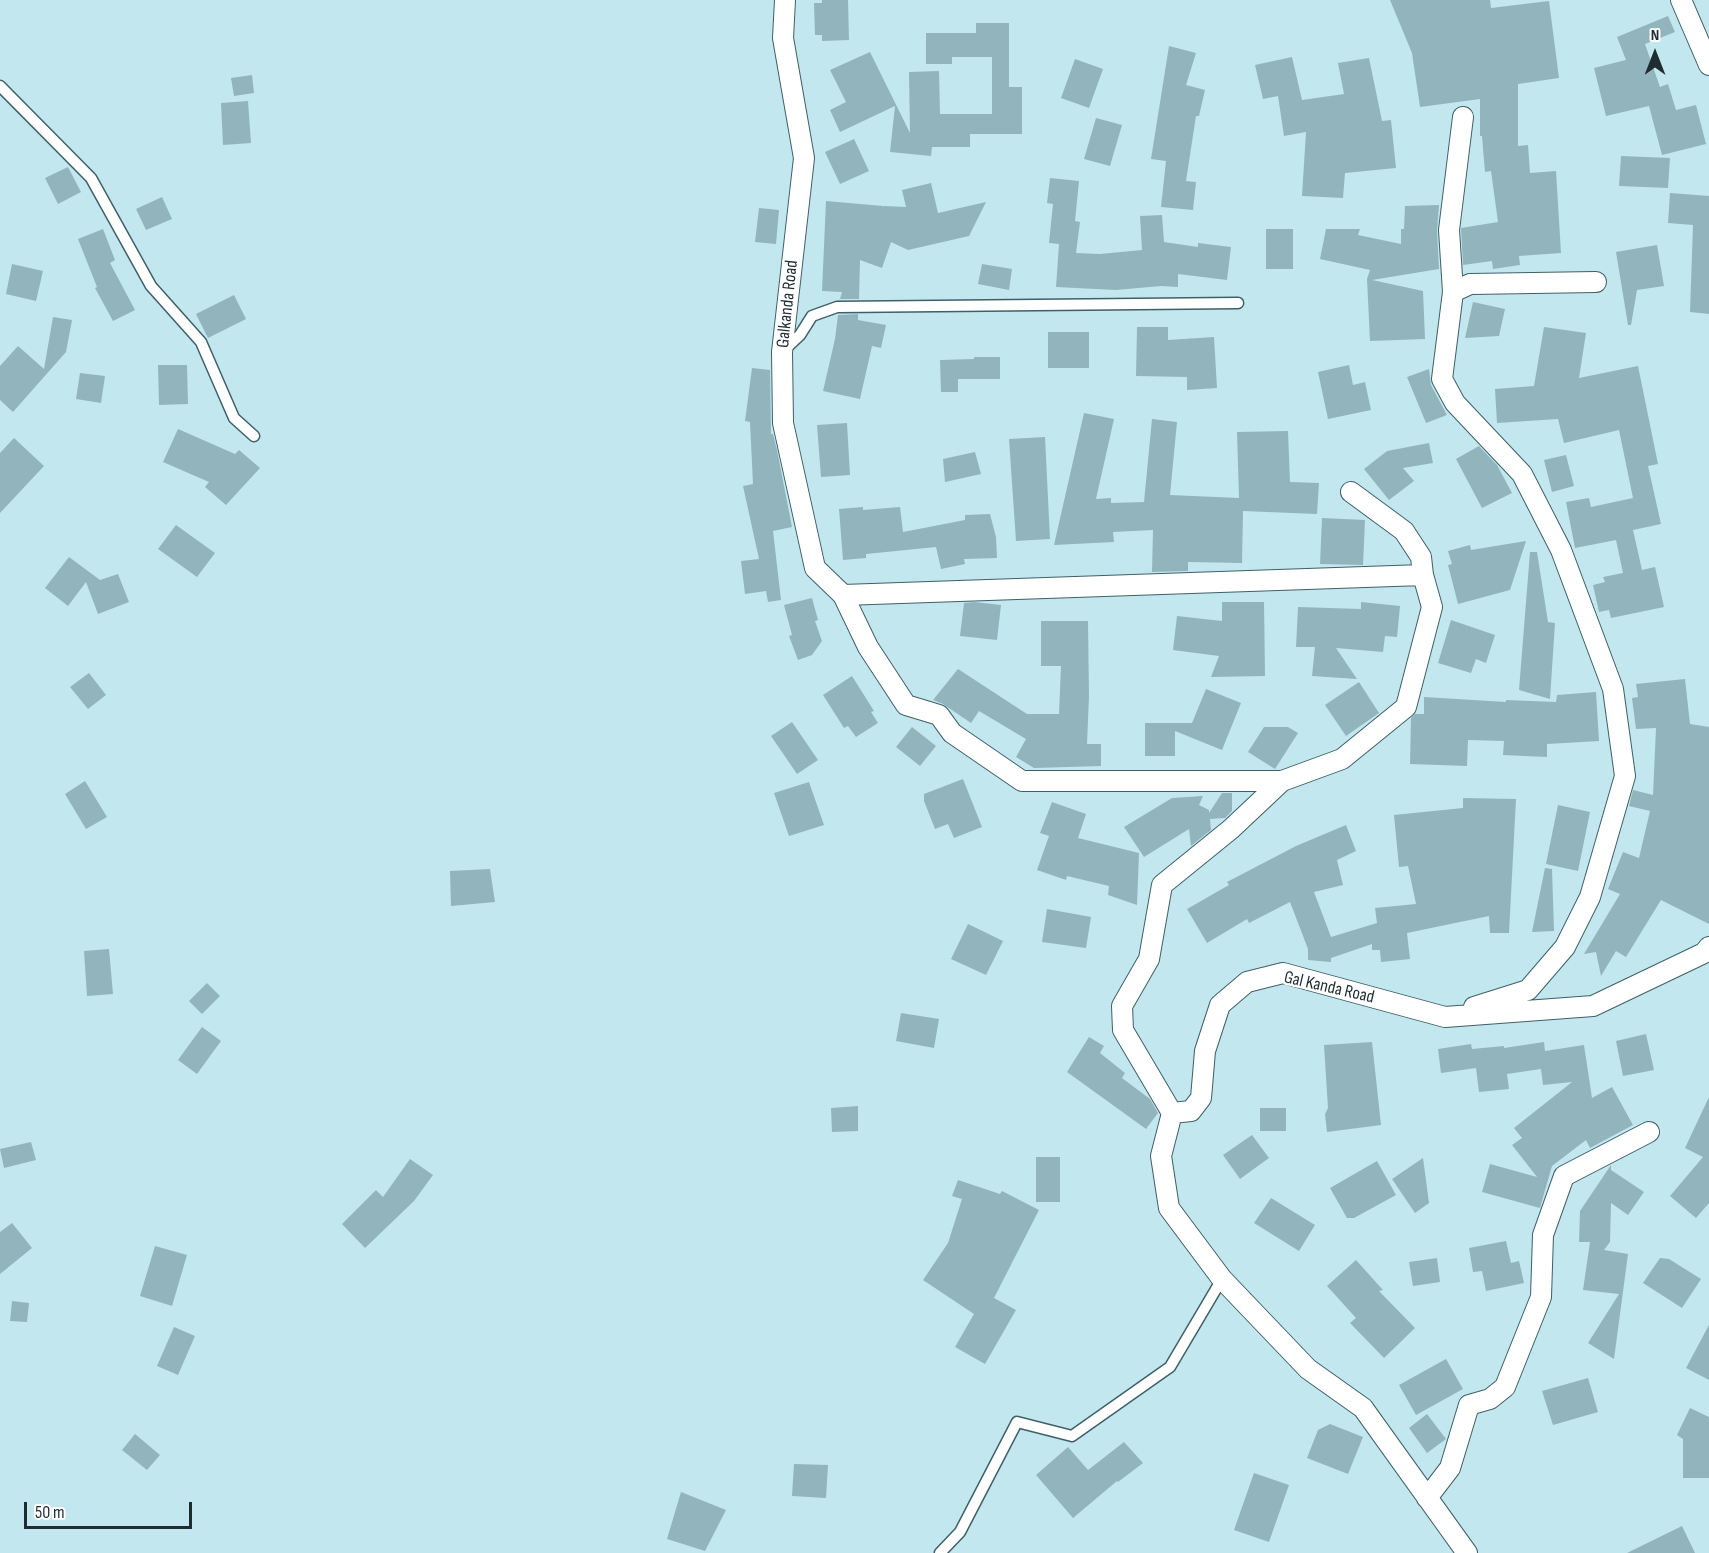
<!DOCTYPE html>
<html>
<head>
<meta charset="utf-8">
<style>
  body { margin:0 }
  #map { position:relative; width:1709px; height:1553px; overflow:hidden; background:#c2e7ef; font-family:"Sofia Sans Condensed",sans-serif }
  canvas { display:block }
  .north { position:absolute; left:1625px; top:24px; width:60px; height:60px; -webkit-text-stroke:4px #fff; paint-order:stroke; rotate:0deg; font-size:16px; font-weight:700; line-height:24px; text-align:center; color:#1f2d30 }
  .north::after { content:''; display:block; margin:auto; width:21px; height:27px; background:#1f2d30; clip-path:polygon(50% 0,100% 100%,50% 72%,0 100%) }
  .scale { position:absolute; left:24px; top:1502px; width:168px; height:27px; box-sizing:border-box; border:3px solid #1f2d30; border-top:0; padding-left:8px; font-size:18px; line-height:21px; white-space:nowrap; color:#1f2d30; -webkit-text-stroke:4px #fff; paint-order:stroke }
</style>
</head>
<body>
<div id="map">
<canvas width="1709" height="1553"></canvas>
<div class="north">N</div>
<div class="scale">50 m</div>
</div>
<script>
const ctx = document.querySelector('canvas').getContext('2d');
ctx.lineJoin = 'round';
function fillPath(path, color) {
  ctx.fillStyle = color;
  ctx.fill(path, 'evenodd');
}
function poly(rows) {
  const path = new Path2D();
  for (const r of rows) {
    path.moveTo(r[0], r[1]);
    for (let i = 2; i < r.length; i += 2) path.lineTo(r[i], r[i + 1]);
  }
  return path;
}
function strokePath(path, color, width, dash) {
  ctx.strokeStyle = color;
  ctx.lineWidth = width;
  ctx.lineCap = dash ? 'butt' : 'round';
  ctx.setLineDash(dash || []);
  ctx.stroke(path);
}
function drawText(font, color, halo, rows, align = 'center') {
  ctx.font = font + ' "Sofia Sans Condensed",sans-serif';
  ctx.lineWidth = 4.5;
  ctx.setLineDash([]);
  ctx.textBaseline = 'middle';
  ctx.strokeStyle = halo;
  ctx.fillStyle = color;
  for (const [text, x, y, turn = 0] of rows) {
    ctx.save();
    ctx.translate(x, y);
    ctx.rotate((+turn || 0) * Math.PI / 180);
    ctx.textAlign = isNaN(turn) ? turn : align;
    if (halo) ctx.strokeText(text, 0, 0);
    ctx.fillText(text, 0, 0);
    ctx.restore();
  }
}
fillPath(poly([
  [822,0,848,0,849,40,822,41,822,35,815,35,814,3,822,3],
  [1390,0,1490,0,1491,8,1549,1,1559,78,1518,84,1518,146,1528,145,1530,173,1556,171,1561,253,1519,256,1520,265,1493,269,1492,261,1463,265,1461,228,1498,222,1491,171,1485,172,1482,136,1480,136,1480,99,1420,107,1412,53],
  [1668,16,1675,32,1645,44,1660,87,1668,84,1676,110,1696,105,1706,144,1662,155,1649,106,1606,116,1594,68,1626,60,1617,37],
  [976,23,1009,23,1009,87,1022,87,1022,134,970,134,970,147,932,147,931,156,890,152,895,106,840,132,830,110,846,102,830,70,870,52,910,133,909,72,939,71,940,114,992,114,992,57,952,57,952,64,926,64,926,33,976,33],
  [1169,46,1196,53,1186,85,1205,90,1199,116,1196,116,1186,181,1196,182,1193,210,1161,207,1166,161,1151,159],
  [1292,57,1302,100,1344,94,1338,63,1369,58,1382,121,1391,120,1396,168,1345,173,1343,198,1302,196,1306,132,1284,136,1278,96,1263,99,1255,65],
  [1075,59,1103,69,1089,108,1061,98],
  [252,75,254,93,234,96,231,78],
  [248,101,251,143,223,145,221,103],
  [1096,118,1122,125,1110,166,1084,159],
  [854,139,869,171,840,184,825,152],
  [1621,156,1670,158,1668,188,1619,186],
  [68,167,81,192,58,204,45,178],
  [1050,178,1079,181,1075,221,1080,222,1076,253,1100,254,1142,250,1140,216,1162,215,1164,242,1198,247,1198,243,1231,247,1227,280,1178,274,1178,287,1161,286,1116,290,1056,287,1059,244,1049,243,1053,204,1047,203],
  [931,183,938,213,986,202,969,236,908,250,891,242,882,268,860,260,859,299,840,299,842,292,822,291,826,201,883,206,884,207,884,206,906,207,902,190],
  [1670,193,1709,196,1709,314,1690,312,1693,225,1668,223],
  [162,197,172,219,146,230,136,209],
  [1439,205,1437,231,1439,269,1372,280,1423,291,1425,339,1370,341,1367,279,1370,270,1320,259,1326,229,1360,229,1358,235,1401,244,1401,229,1404,229,1405,206],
  [759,208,779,210,776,244,755,242],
  [103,229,115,260,110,263,135,310,113,321,95,288,97,287,78,239],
  [1266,229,1293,229,1293,269,1266,269],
  [1657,245,1664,286,1637,290,1631,325,1628,325,1616,252],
  [12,264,43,271,36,301,6,294],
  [982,264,1012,269,1009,290,978,284],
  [234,295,246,319,208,338,196,314],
  [1473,302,1505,309,1499,336,1465,338],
  [858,314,858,320,886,325,881,348,872,346,860,399,823,391,835,339,838,315],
  [53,317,72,320,66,352,13,412,0,400,0,366,18,346,44,369],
  [1137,327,1168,327,1168,340,1214,337,1217,388,1187,390,1187,377,1136,376],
  [1544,327,1586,333,1579,378,1638,366,1658,464,1648,466,1661,524,1633,530,1642,570,1655,567,1664,607,1611,618,1609,610,1599,612,1593,585,1605,582,1603,577,1623,573,1616,540,1575,548,1566,502,1589,498,1591,507,1633,498,1619,430,1564,443,1558,419,1497,423,1495,389,1534,386],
  [1048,332,1089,332,1089,368,1048,368],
  [974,357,1000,357,1000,379,958,379,958,392,941,392,940,360,974,359],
  [158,365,187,365,188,404,159,405],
  [1349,365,1353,385,1365,382,1371,410,1328,419,1318,372],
  [752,368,770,370,771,434,773,434,777,450,792,527,773,531,781,600,768,602,766,591,745,594,741,561,759,559,743,486,753,484,750,422,745,421],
  [1429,369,1431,385,1447,415,1426,423,1407,377],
  [80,373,105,376,101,403,76,399],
  [1084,413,1114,419,1096,499,1111,498,1111,503,1144,502,1152,419,1177,422,1170,495,1239,498,1237,432,1288,431,1290,482,1319,483,1317,514,1243,511,1242,563,1188,562,1188,571,1152,572,1153,530,1113,532,1114,542,1054,545],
  [847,423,850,475,821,477,817,425],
  [178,429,235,454,239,450,260,468,226,505,205,487,209,482,163,462],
  [1045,437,1050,539,1016,541,1009,439],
  [14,438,44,466,0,513,0,453],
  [1429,443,1433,463,1403,468,1414,481,1389,500,1364,469,1387,451],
  [1479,446,1497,465,1512,493,1482,508,1456,459],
  [975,452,981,474,945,482,943,459],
  [1566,455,1574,486,1552,492,1544,460],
  [863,507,863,510,900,507,903,532,965,520,965,515,990,514,996,537,997,558,964,559,965,564,941,569,936,547,866,554,866,558,843,560,839,509],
  [1322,518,1365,520,1363,565,1320,564],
  [176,525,215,553,197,577,158,549],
  [1526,541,1510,590,1458,604,1448,565,1452,564,1448,551,1470,545,1471,550],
  [1530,552,1537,552,1548,622,1555,623,1550,699,1519,690],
  [69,557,100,580,118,574,129,602,98,614,86,582,68,606,45,588],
  [812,598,818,620,815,621,822,641,812,655,798,660,789,636,792,635,784,605],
  [974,602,1001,605,997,640,960,636,964,603],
  [1222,602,1264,602,1265,676,1211,677,1219,656,1173,650,1177,616,1222,621],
  [1361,602,1400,606,1397,637,1385,636,1383,652,1336,648,1357,679,1312,676,1315,647,1296,647,1298,607,1361,609],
  [1451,620,1495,635,1486,663,1476,659,1471,673,1438,663],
  [1041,621,1088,621,1089,696,1087,744,1101,744,1101,766,1034,768,1016,757,1026,739,979,711,971,723,943,704,933,700,958,669,1027,714,1059,714,1061,666,1041,666],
  [89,673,106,695,88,709,70,687],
  [852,676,874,711,871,712,878,723,856,737,848,726,844,728,823,695],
  [1685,679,1690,724,1709,727,1709,924,1661,900,1626,957,1616,951,1601,976,1596,952,1584,954,1620,894,1608,889,1623,852,1639,858,1650,811,1629,806,1633,790,1653,795,1656,728,1636,729,1632,698,1638,697,1636,684],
  [1359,682,1379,713,1346,736,1325,705],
  [1206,689,1241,703,1222,750,1175,731,1175,756,1145,756,1145,723,1192,723],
  [1596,692,1599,741,1547,744,1547,757,1503,755,1504,741,1468,740,1467,766,1410,764,1411,718,1415,714,1424,714,1424,697,1506,702,1506,700,1556,702,1557,695],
  [792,722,818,760,797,774,771,736],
  [912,727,936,746,920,766,896,747],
  [1264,727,1288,727,1298,733,1275,769,1248,752],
  [963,779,982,827,954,838,948,824,935,829,924,801,924,794],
  [85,781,107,817,86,829,65,794],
  [809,782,824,825,789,836,774,793],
  [1222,793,1232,793,1232,811,1225,818,1210,819,1211,830,1191,846,1189,829,1144,857,1124,827,1172,798,1203,796,1199,805,1209,810,1209,813],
  [1463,798,1516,799,1509,933,1490,933,1489,916,1407,933,1410,959,1381,962,1380,950,1372,950,1372,944,1331,958,1331,962,1308,960,1308,949,1290,902,1249,923,1247,919,1207,943,1187,909,1229,885,1227,882,1296,846,1346,825,1356,851,1337,860,1343,885,1314,892,1331,937,1377,923,1375,908,1416,904,1408,866,1399,867,1394,815,1463,808],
  [1052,802,1086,814,1078,838,1139,853,1137,905,1108,895,1109,886,1067,876,1066,880,1037,870,1049,836,1040,833],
  [1558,805,1590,812,1578,871,1546,864],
  [1545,868,1552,869,1554,931,1532,932],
  [490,869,495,902,451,906,450,871],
  [1047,909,1091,917,1086,948,1042,942],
  [968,924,1003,941,986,975,951,959],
  [109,949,113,994,87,996,84,951],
  [207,983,220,996,202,1014,189,1001],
  [901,1013,939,1019,934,1048,896,1041],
  [202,1027,221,1041,197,1074,178,1060],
  [1646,1034,1654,1070,1623,1076,1616,1041],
  [1089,1037,1104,1046,1100,1053,1125,1073,1122,1078,1150,1099,1158,1113,1146,1129,1067,1072],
  [1372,1042,1381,1125,1327,1132,1325,1114,1328,1108,1324,1045],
  [1544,1042,1545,1051,1584,1045,1592,1098,1612,1087,1633,1125,1590,1148,1586,1140,1552,1166,1540,1208,1482,1192,1490,1164,1537,1177,1512,1145,1522,1138,1514,1128,1572,1082,1543,1085,1541,1069,1507,1074,1509,1089,1479,1092,1476,1068,1441,1073,1438,1049,1471,1044,1472,1049,1504,1046,1504,1048],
  [1709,1097,1709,1203,1696,1218,1670,1196,1703,1157,1685,1148],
  [858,1106,858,1131,832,1132,831,1108],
  [1260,1108,1286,1108,1286,1131,1260,1131],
  [1252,1135,1269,1158,1240,1179,1223,1155],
  [31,1142,36,1160,4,1168,0,1149],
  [1036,1157,1060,1157,1060,1202,1036,1202],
  [1423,1158,1429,1203,1415,1213,1392,1179],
  [410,1159,433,1175,414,1201,365,1248,342,1224,376,1190,383,1197],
  [1377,1161,1396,1195,1354,1218,1347,1218,1330,1188],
  [1611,1165,1611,1170,1644,1192,1628,1215,1611,1203,1610,1242,1604,1250,1628,1254,1614,1359,1588,1343,1619,1294,1583,1290,1590,1242,1579,1242,1580,1211],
  [958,1180,1000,1194,1002,1191,1039,1210,994,1298,1016,1310,985,1364,955,1347,974,1314,923,1280,948,1243,962,1199,952,1196],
  [1271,1198,1315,1225,1299,1251,1254,1223],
  [12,1223,32,1248,0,1274,0,1232],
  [1506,1241,1511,1263,1519,1261,1524,1283,1486,1291,1482,1271,1473,1272,1469,1248],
  [155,1246,187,1255,172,1306,140,1296],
  [1437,1258,1440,1282,1413,1286,1409,1262],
  [1660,1258,1669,1259,1701,1279,1682,1308,1643,1283],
  [1356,1260,1383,1290,1379,1291,1415,1328,1384,1358,1350,1323,1356,1318,1327,1286],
  [12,1301,29,1303,27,1322,10,1321],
  [1709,1325,1709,1380,1686,1368],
  [174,1327,195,1336,178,1375,157,1366],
  [1446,1359,1463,1389,1416,1415,1399,1385],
  [1588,1378,1598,1412,1553,1425,1542,1391],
  [1690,1408,1709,1417,1709,1478,1683,1478,1683,1439,1677,1435],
  [1427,1414,1446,1439,1427,1453,1409,1428],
  [1330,1424,1363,1437,1348,1474,1307,1458,1318,1430],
  [135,1434,160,1455,147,1470,122,1450],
  [1124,1442,1143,1463,1118,1482,1117,1481,1073,1518,1036,1475,1068,1447,1088,1470],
  [794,1464,828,1465,826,1498,792,1496],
  [1254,1473,1289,1485,1269,1542,1234,1530],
  [681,1492,726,1510,705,1551,667,1539],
  [1682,1526,1695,1553,1627,1553]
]), '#92b5bd');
const service = poly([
  [0,86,91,178,151,286,201,342,234,418,254,436],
  [784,350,800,335,812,316,837,307,1238,303],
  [940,1553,960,1532,1017,1422,1072,1436,1170,1367,1222,1279]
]);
const minor = poly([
  [785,0,783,38,804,158,782,352,783,423,815,568,843,595,868,647,906,705,939,715,952,733,1022,781,1282,781],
  [1681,0,1709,65],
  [1463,117,1449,230,1453,292,1442,379,1455,403,1522,474,1561,550,1613,689,1625,776,1590,897,1565,947,1528,990,1474,1007],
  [1453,292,1470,284,1596,282],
  [1351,492,1404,531,1421,557,1423,575],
  [843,595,1423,575,1432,607,1406,707,1342,759,1282,781,1231,829,1162,885,1149,959,1122,1006,1123,1030,1172,1113,1191,1111,1201,1098,1205,1051,1220,1005,1247,982,1283,973,1445,1017,1593,1006,1704,953,1709,947],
  [1172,1113,1161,1156,1169,1208,1222,1279,1308,1369,1363,1408,1467,1553],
  [1427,1498,1450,1468,1469,1405,1490,1399,1505,1387,1541,1297,1543,1235,1564,1176,1649,1132]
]);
strokePath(service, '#3f6067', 13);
strokePath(minor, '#3f6067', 22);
strokePath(service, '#fff', 10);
strokePath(minor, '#fff', 20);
drawText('18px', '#1f2d30', '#fff', [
  ["Galkanda Road",788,304,-84],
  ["Gal Kanda Road",1329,988,13]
]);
</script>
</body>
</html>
